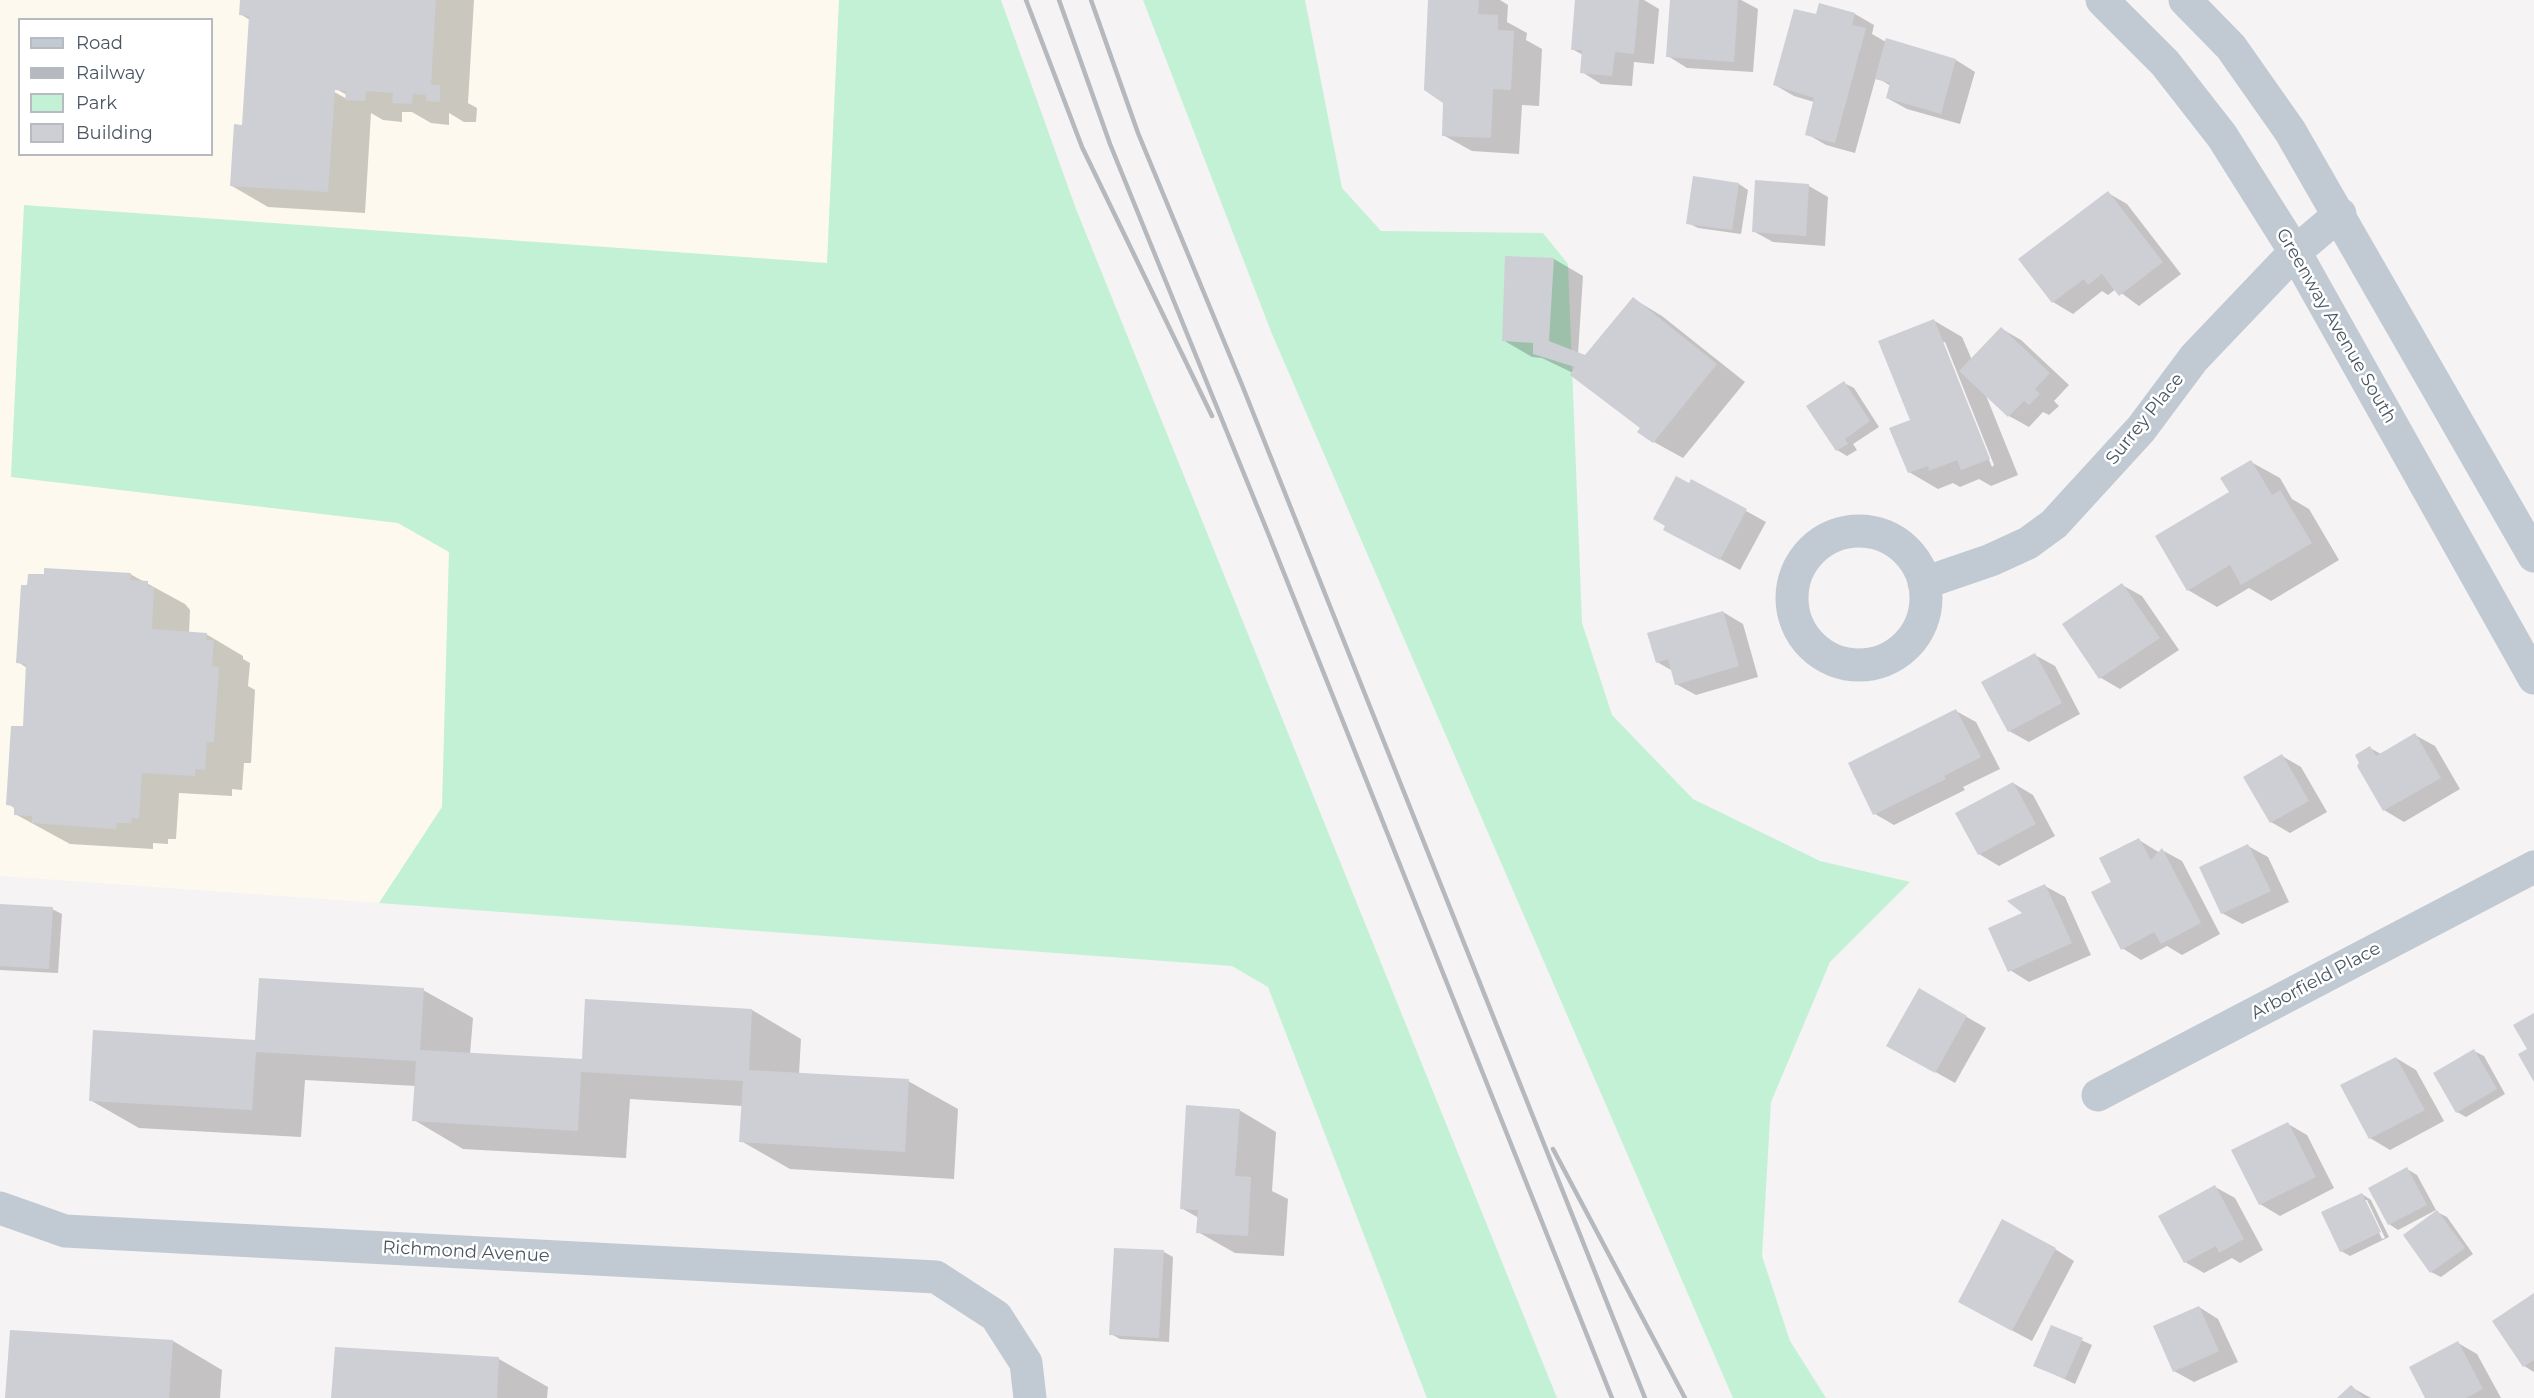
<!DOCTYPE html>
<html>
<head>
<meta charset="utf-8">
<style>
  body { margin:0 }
  #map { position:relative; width:2534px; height:1398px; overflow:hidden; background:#f5f3f3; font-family:Montserrat,sans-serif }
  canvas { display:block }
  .legend { position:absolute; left:18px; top:18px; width:195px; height:138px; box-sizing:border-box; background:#fff; border:2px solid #b7bbc0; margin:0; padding:8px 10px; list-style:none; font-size:18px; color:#4a5661 }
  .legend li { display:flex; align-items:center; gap:12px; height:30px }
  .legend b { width:30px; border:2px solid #b7bbc0 }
</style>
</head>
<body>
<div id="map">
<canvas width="2534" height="1398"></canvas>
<ul class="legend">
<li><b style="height:8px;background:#c1cad2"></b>Road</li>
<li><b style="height:8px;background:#b5b8bd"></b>Railway</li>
<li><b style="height:16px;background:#c3f1d5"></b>Park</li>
<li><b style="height:16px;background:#cdcfd5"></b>Building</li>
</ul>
</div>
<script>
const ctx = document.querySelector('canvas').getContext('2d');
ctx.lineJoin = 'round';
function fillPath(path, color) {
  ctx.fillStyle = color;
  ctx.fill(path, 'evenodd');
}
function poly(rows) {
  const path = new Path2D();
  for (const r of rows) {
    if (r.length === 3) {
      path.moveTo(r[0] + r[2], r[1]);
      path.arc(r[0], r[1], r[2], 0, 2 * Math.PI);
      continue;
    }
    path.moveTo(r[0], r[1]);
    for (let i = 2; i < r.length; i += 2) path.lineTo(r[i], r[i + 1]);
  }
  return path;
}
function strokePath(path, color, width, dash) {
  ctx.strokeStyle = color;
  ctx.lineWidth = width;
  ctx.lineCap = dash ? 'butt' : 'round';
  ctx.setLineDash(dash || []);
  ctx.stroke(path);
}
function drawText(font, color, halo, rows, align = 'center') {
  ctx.font = font + ' Montserrat,sans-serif';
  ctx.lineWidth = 5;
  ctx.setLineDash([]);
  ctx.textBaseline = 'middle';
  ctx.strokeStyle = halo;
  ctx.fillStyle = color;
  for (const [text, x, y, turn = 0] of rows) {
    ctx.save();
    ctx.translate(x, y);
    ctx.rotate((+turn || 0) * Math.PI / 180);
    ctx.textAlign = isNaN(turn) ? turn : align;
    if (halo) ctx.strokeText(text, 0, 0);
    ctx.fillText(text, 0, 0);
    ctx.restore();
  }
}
fillPath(poly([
  [0,0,839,0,827,263,24,206,11,477,398,523,449,552,442,807,379,903,0,876],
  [20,20,212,20,212,154,20,154]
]), '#fdf9ef');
fillPath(poly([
  [839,0,1001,0,1076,209,1557,1398,1427,1398,1268,987,1232,966,379,903,442,807,449,552,398,523,11,477,24,205,827,263],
  [1143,0,1305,0,1342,188,1381,231,1543,233,1568,264,1582,623,1612,715,1693,799,1820,861,1910,882,1830,962,1771,1102,1762,1256,1790,1341,1826,1398,1733,1398,1272,334]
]), '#c3f1d5');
fillPath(poly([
  [241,0,474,0,468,103,477,108,476,122,464,122,449,113,449,125,431,123,412,112,402,112,402,122,383,120,371,113,365,213,268,207,232,186,244,127,250,20,240,14],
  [329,85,347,95,347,99,327,88],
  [1429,0,1500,0,1508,5,1507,22,1527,33,1526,40,1542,49,1539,106,1522,105,1519,154,1472,151,1443,135,1445,102],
  [1577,0,1644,0,1659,9,1654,64,1634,62,1632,86,1601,84,1582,72,1583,55,1572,49],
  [1672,0,1741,0,1758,9,1753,72,1687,68,1668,56],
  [1855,14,1874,25,1872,34,1886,42,1956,60,1975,72,1960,124,1907,109,1887,98,1891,86,1876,77,1855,153,1826,145,1807,134,1814,102,1794,96,1775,85,1817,16],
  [1739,184,1748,190,1741,234,1698,228,1688,223],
  [1809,186,1828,197,1825,246,1773,242,1753,231],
  [2108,193,2127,204,2181,274,2139,306,2116,289,2108,295,2102,291,2073,314,2053,302,2020,260],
  [1507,258,1554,259,1583,276,1578,354,1586,357,1634,299,1662,316,1745,382,1683,458,1654,442,1642,428,1573,373,1542,358,1532,357,1503,340],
  [1933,320,1962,337,1972,360,2002,329,2021,340,2069,385,2054,401,2059,406,2049,415,2043,412,2029,427,2009,416,1985,393,2018,475,1991,486,1979,479,1960,487,1953,483,1938,489,1909,472,1912,421],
  [1941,342,1945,342,1994,465,1992,467],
  [1844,383,1854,388,1879,427,1853,444,1857,450,1847,456,1837,450],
  [2251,462,2280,478,2292,499,2309,509,2339,560,2271,601,2249,588,2217,607,2188,590,2231,493],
  [1692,481,1766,522,1740,570,1685,540],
  [130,574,185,604,190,610,189,633,206,634,243,656,243,659,250,663,248,686,255,690,251,763,244,763,242,790,232,789,232,796,179,793,176,839,168,839,168,844,153,843,153,849,70,844,15,814,16,809,8,804,24,728,27,668,18,662],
  [2122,585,2142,596,2179,650,2120,689,2101,678,2064,624],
  [1723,612,1743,624,1758,677,1696,695,1676,684,1673,671,1657,662],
  [2035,655,2055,666,2080,714,2029,742,2009,731],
  [1956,711,1976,722,2000,769,1963,787,1965,790,1894,825,1875,814],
  [2415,735,2435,746,2460,789,2404,822,2384,810,2370,748,2381,754],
  [2282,756,2301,767,2327,812,2290,833,2271,822],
  [2013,783,2033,795,2055,836,1999,866,1979,854],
  [2139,840,2160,853,2162,850,2182,861,2220,934,2182,955,2167,946,2141,960,2122,948,2113,883],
  [2248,846,2268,857,2289,902,2242,924,2222,913],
  [2045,886,2065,897,2091,955,2029,982,2010,970,2025,913],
  [0,905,52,909,62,914,58,973,0,970],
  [423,990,473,1018,470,1054,583,1060,752,1010,801,1039,799,1074,908,1081,958,1109,954,1179,790,1169,741,1141,743,1106,630,1099,626,1158,463,1149,414,1120,416,1086,305,1080,301,1137,139,1128,90,1100,256,1041],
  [1920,990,1986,1028,1955,1083,1888,1045],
  [2474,1051,2484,1056,2505,1094,2466,1117,2457,1112],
  [2396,1058,2416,1070,2444,1121,2390,1150,2370,1138],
  [1239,1110,1276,1132,1272,1191,1288,1199,1284,1256,1235,1253,1198,1232,1199,1218,1181,1208],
  [2288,1124,2307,1135,2334,1188,2280,1216,2260,1204],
  [2407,1169,2417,1175,2436,1210,2398,1230,2389,1224],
  [2215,1187,2235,1198,2263,1250,2240,1263,2232,1258,2204,1273,2185,1262],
  [2362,1194,2371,1200,2389,1237,2350,1256,2341,1251],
  [2364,1200,2367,1200,2385,1238,2382,1239],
  [2437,1212,2447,1217,2473,1254,2441,1277,2431,1272],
  [2055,1249,2074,1261,2032,1341,1979,1313],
  [1164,1252,1173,1257,1169,1342,1120,1339,1111,1334],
  [2534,1295,2534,1372,2524,1366],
  [2199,1307,2218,1319,2238,1362,2194,1382,2174,1371],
  [2052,1327,2092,1345,2075,1384,2045,1370],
  [173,1341,222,1370,220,1398,7,1398],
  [2458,1343,2477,1354,2501,1398,2426,1398],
  [499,1359,548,1387,547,1398,333,1398],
  [2351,1387,2371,1398,2340,1398]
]), '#0003');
fillPath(poly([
  [240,0,436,0,431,85,440,85,440,102,426,101,426,95,413,94,412,104,392,103,393,93,366,91,365,101,345,100,346,91,335,90,328,192,230,186,234,124,242,125,249,16,239,15],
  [1428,0,1479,0,1478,14,1498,15,1498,30,1514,31,1511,90,1493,89,1491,138,1442,136,1443,103,1424,90],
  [1575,0,1639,0,1634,54,1615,52,1612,76,1580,73,1582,50,1571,50],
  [1670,0,1738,0,1734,62,1666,57],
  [1819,3,1855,13,1852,25,1866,28,1835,143,1805,135,1814,98,1773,85,1794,9,1816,14],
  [1886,38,1956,59,1941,114,1886,98,1890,83,1875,79],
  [1693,176,1739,183,1732,230,1686,224],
  [1755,180,1809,184,1806,236,1752,232],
  [2108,191,2163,262,2119,296,2102,274,2088,285,2084,279,2052,303,2018,259],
  [1505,256,1554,258,1549,341,1585,355,1633,297,1717,364,1653,443,1637,432,1640,428,1570,375,1575,367,1533,354,1533,343,1502,341],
  [1934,319,1990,459,1961,470,1957,460,1929,471,1928,466,1908,473,1889,428,1910,420,1878,341],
  [2001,327,2050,373,2035,389,2040,394,2029,405,2024,401,2008,417,1959,371],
  [1844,381,1870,421,1845,439,1848,444,1836,451,1806,406],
  [2251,460,2272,495,2280,490,2312,543,2241,585,2230,565,2187,591,2155,536,2229,492,2220,478],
  [1676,476,1689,483,1691,479,1747,509,1720,560,1663,530,1665,526,1653,519],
  [44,568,131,573,130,580,148,581,148,587,154,587,152,629,207,633,206,640,214,640,212,666,219,667,214,742,207,742,205,770,195,769,195,776,142,773,139,818,132,818,131,823,117,823,116,829,32,823,32,816,14,815,14,806,6,805,11,726,23,726,26,664,16,663,21,585,27,585,28,574,44,574],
  [2122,583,2160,638,2099,679,2062,624],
  [1723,611,1739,666,1675,685,1668,659,1656,663,1647,633],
  [2035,653,2062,703,2008,732,1981,682],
  [1956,709,1981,757,1944,776,1946,779,1873,815,1848,763],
  [2415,733,2441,778,2383,811,2357,766,2359,763,2355,755,2370,746,2376,756],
  [2282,754,2309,801,2270,823,2243,777],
  [2013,782,2036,824,1978,855,1955,813],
  [2139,838,2151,860,2162,848,2201,923,2161,944,2154,932,2121,950,2091,892,2111,882,2099,858],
  [2248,844,2271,891,2221,914,2199,867],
  [2045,884,2072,943,2008,972,1988,928,2022,913,2007,901],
  [0,904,53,907,49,969,0,966],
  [259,978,424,988,420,1050,582,1059,585,999,752,1009,749,1070,909,1079,905,1152,739,1142,743,1081,581,1072,578,1131,412,1121,416,1061,256,1052,252,1110,89,1101,93,1030,255,1040],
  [1919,988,1967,1016,1935,1073,1886,1046],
  [2534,1013,2534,1082,2518,1054,2527,1049,2513,1025],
  [2474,1049,2497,1089,2456,1113,2433,1073],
  [2396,1057,2425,1110,2369,1139,2340,1085],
  [1186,1105,1240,1109,1235,1176,1251,1177,1248,1236,1196,1233,1198,1210,1180,1209],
  [2288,1122,2316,1177,2259,1205,2231,1150],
  [2407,1167,2427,1205,2388,1225,2368,1188],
  [2215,1185,2244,1239,2219,1253,2216,1246,2184,1263,2158,1216],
  [2362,1193,2381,1232,2340,1252,2321,1212],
  [2437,1210,2465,1248,2430,1273,2403,1235],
  [2002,1219,2056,1248,2012,1331,1958,1302],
  [1114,1248,1164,1250,1159,1338,1109,1335],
  [2534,1293,2534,1360,2523,1367,2492,1321],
  [2199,1306,2219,1351,2173,1372,2153,1326],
  [2051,1325,2083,1338,2065,1379,2033,1366],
  [10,1330,173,1340,169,1398,5,1398],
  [2458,1341,2483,1389,2466,1398,2425,1398,2409,1367],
  [335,1347,499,1357,497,1398,331,1398],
  [2351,1385,2364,1398,2337,1398]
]), '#cdcfd5');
strokePath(poly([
  [2102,0,2165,63,2222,136,2295,252,2534,678],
  [2185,0,2231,47,2290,131,2534,556],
  [1859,598,67],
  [1924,583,1991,560,2028,543,2054,524,2141,429,2194,358,2295,252,2340,214],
  [2098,1095,2534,867],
  [0,1208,65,1231,936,1277,996,1316,1026,1363,1030,1398]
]), '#c1cad2', 33);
strokePath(poly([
  [1026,0,1082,147,1212,416],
  [1059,0,1110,144,1268,533,1612,1398],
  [1091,0,1138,133,1242,385,1645,1398],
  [1553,1149,1685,1398]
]), '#b5b8bd', 4.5);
drawText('18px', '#4a5661', '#fff', [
  ["Greenway Avenue South",2336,326,60],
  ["Surrey Place",2145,419,-51],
  ["Arborfield Place",2316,981,-28],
  ["Richmond Avenue",466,1252,3]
]);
</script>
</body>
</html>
